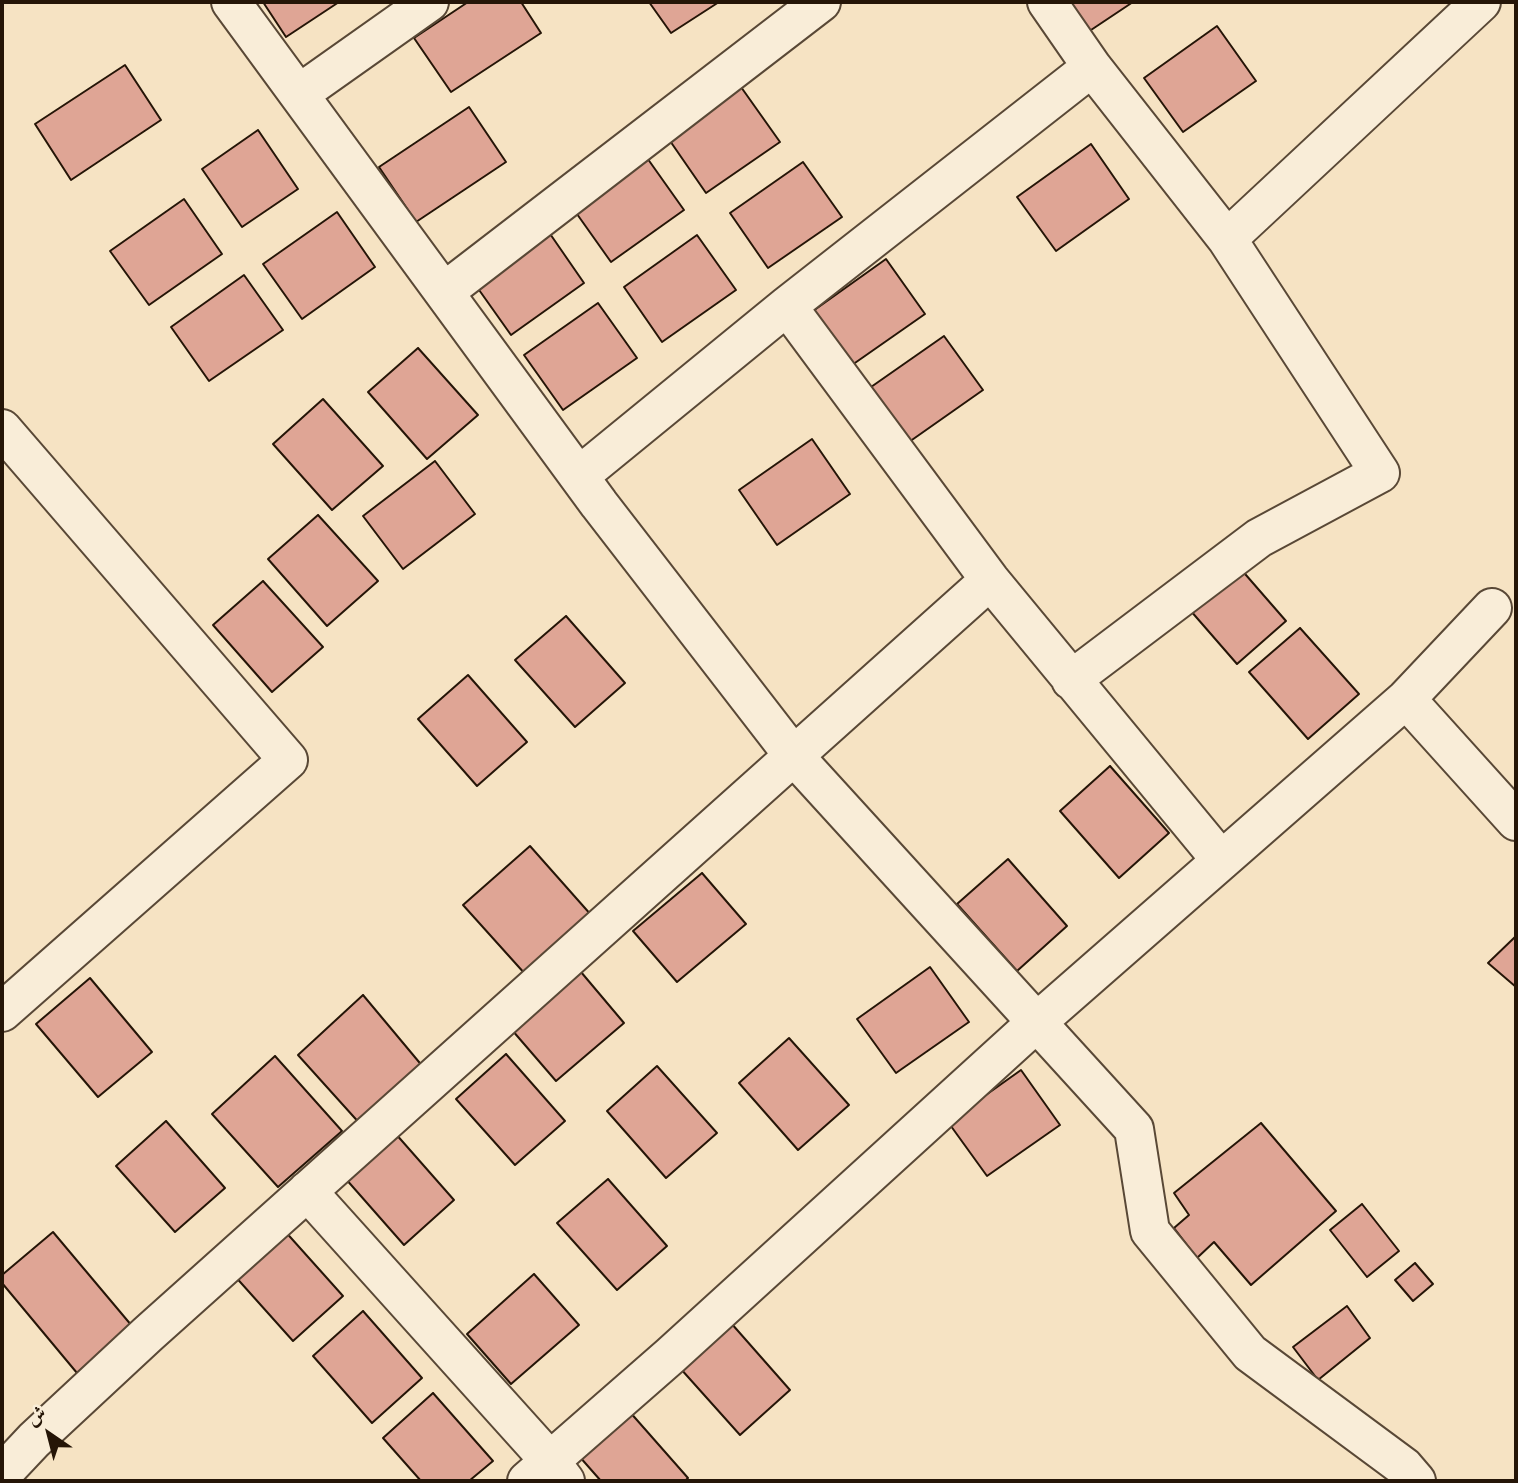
<!DOCTYPE html>
<html>
<head>
<meta charset="utf-8">
<style>
  body { margin:0 }
  #map { position:relative; width:1518px; height:1483px; overflow:hidden; background:#f6e3c3; font-family:"IM FELL English",Amiri,serif }
  canvas { display:block }
  .frame { position:absolute; inset:0; border:4px solid #251507; pointer-events:none }
  .north { position:absolute; left:14px; top:1399px; width:70px; height:70px; -webkit-text-stroke:5px #f9edd8; paint-order:stroke; rotate:325deg; font-size:19px; font-weight:700; line-height:28px; text-align:center; color:#251507 }
  .north::after { content:''; display:block; margin:auto; width:24px; height:32px; background:#251507; clip-path:polygon(50% 0,100% 100%,50% 72%,0 100%) }
</style>
</head>
<body>
<div id="map">
<canvas width="1518" height="1483"></canvas>
<div class="frame"></div>
<div class="north">ش</div>
</div>
<script>
const ctx = document.querySelector('canvas').getContext('2d');
ctx.lineJoin = 'round';
function fillPath(path, color) {
  ctx.fillStyle = color;
  ctx.fill(path, 'evenodd');
}
function poly(rows) {
  const path = new Path2D();
  for (const r of rows) {
    path.moveTo(r[0], r[1]);
    for (let i = 2; i < r.length; i += 2) path.lineTo(r[i], r[i + 1]);
  }
  return path;
}
function strokePath(path, color, width, dash) {
  ctx.strokeStyle = color;
  ctx.lineWidth = width;
  ctx.lineCap = dash ? 'butt' : 'round';
  ctx.setLineDash(dash || []);
  ctx.stroke(path);
}
const building = poly([
  [263,2,339,2,286,37,263,2],
  [468,2,521,2,541,33,451,92,414,38,468,2],
  [649,2,719,2,671,33,649,2],
  [1063,2,1133,2,1085,34,1063,2],
  [1217,26,1256,81,1183,132,1144,78,1217,26],
  [125,65,161,120,71,180,35,124,125,65],
  [741,87,780,142,706,193,668,138,741,87],
  [469,107,506,162,416,222,379,167,469,107],
  [258,130,298,189,242,227,202,169,258,130],
  [1091,144,1129,199,1056,251,1017,197,1091,144],
  [645,155,684,210,611,262,572,207,645,155],
  [803,162,842,217,768,268,730,213,803,162],
  [184,199,222,254,149,305,110,251,184,199],
  [337,212,375,267,302,319,263,264,337,212],
  [546,228,584,283,511,335,472,280,546,228],
  [697,235,736,290,662,342,624,287,697,235],
  [886,259,925,314,852,365,813,311,886,259],
  [244,275,283,330,209,381,171,327,244,275],
  [598,303,637,358,563,410,524,355,598,303],
  [944,336,983,390,909,442,871,387,944,336],
  [418,348,478,415,427,459,368,392,418,348],
  [323,399,383,466,332,510,273,444,323,399],
  [812,439,850,494,777,545,739,490,812,439],
  [435,461,475,514,403,569,363,516,435,461],
  [318,515,378,581,327,626,268,559,318,515],
  [1239,567,1286,621,1237,664,1190,610,1239,567],
  [263,581,323,647,272,692,213,625,263,581],
  [566,616,625,683,575,727,515,660,566,616],
  [1300,628,1359,694,1308,739,1249,672,1300,628],
  [468,675,527,742,477,786,418,719,468,675],
  [1110,766,1169,833,1119,878,1060,811,1110,766],
  [530,846,592,916,526,975,463,905,530,846],
  [1008,859,1067,926,1017,971,957,904,1008,859],
  [702,873,746,924,677,982,633,931,702,873],
  [1516,936,1516,987,1488,963,1516,936],
  [930,967,969,1022,896,1073,857,1019,930,967],
  [581,972,624,1023,556,1081,512,1030,581,972],
  [90,978,152,1052,98,1097,36,1024,90,978],
  [363,995,424,1068,362,1126,298,1055,363,995],
  [789,1038,849,1105,798,1150,739,1083,789,1038],
  [506,1054,565,1121,515,1165,456,1099,506,1054],
  [275,1056,342,1131,278,1187,212,1114,275,1056],
  [657,1066,717,1133,666,1178,607,1111,657,1066],
  [1021,1070,1060,1125,987,1176,948,1122,1021,1070],
  [166,1121,225,1188,175,1232,116,1166,166,1121],
  [1261,1123,1336,1211,1251,1285,1214,1242,1197,1258,1174,1228,1189,1215,1174,1193,1261,1123],
  [395,1133,454,1200,404,1245,345,1178,395,1133],
  [608,1179,667,1246,617,1290,557,1223,608,1179],
  [1362,1204,1399,1251,1367,1277,1330,1230,1362,1204],
  [283,1229,343,1296,293,1341,233,1274,283,1229],
  [53,1232,132,1326,77,1373,2,1283,2,1275,53,1232],
  [1415,1263,1433,1284,1413,1301,1395,1280,1415,1263],
  [534,1274,579,1325,511,1384,467,1334,534,1274],
  [1347,1306,1370,1338,1318,1380,1293,1347,1347,1306],
  [363,1311,422,1378,372,1423,313,1356,363,1311],
  [731,1323,790,1390,740,1435,680,1368,731,1323],
  [433,1393,493,1461,469,1481,421,1481,383,1438,433,1393],
  [629,1411,688,1478,685,1481,601,1481,579,1456,629,1411]
]);
fillPath(building, '#dfa595');
strokePath(building, '#251507', 2);
const minor = poly([
  [231,2,599,504,793,755,1134,1129,1150,1231,1250,1353,1404,1467,1416,1481],
  [1047,2,1092,67,1227,239,1380,473,1259,538,1071,680],
  [299,94,429,2],
  [1227,239,1481,2],
  [444,292,821,2],
  [787,306,990,580,1221,860],
  [2,429,288,760,2,1012],
  [579,476,787,306,1092,67],
  [1406,699,1516,821],
  [307,1191,550,1461,565,1481],
  [2,1474,34,1440,148,1334,990,580],
  [527,1481,670,1356,1037,1022,1406,699,1492,608]
]);
strokePath(minor, '#594836', 42);
strokePath(minor, '#f9edd8', 38);
</script>
</body>
</html>
